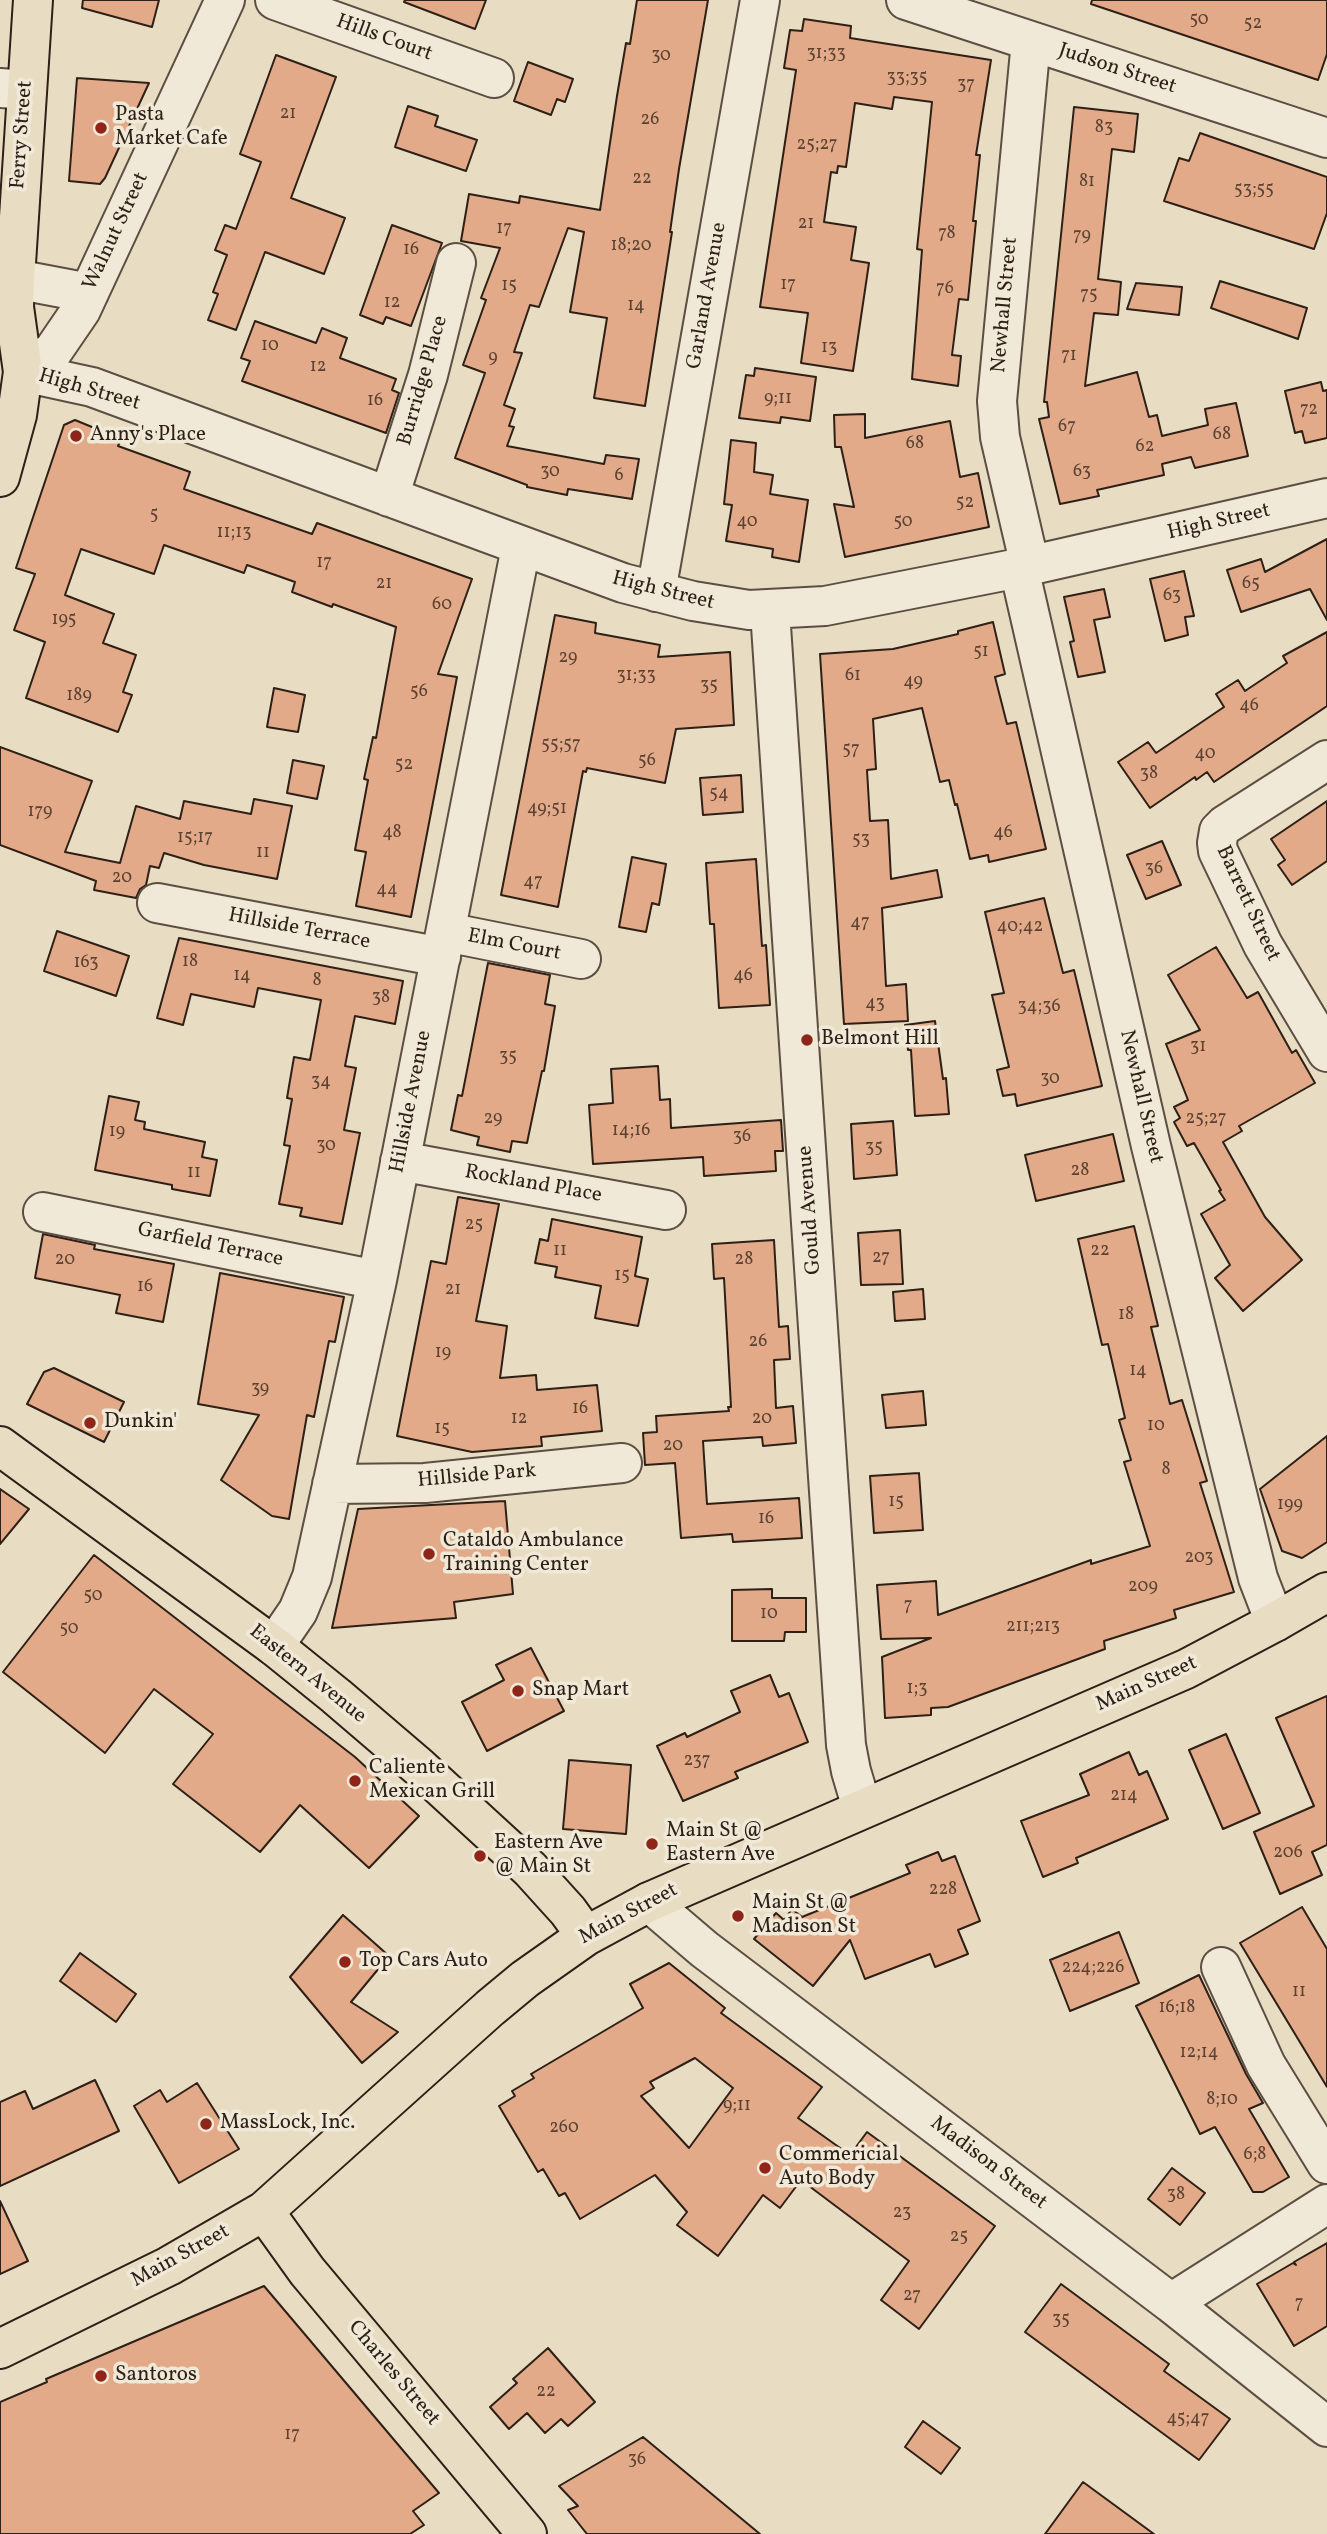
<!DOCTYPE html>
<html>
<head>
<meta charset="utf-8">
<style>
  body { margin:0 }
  canvas { display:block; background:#e8ddc2 }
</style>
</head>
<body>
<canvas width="1327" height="2534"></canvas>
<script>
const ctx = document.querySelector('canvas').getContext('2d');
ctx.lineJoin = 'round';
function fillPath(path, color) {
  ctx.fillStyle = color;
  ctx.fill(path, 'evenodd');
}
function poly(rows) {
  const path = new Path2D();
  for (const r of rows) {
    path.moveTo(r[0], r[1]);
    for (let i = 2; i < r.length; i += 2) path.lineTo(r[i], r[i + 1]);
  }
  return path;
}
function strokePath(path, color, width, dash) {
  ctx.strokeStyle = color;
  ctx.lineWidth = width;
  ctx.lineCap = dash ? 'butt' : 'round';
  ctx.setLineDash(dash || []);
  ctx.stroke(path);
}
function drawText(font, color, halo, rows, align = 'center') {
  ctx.font = font + ' Vollkorn,serif';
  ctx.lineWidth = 7;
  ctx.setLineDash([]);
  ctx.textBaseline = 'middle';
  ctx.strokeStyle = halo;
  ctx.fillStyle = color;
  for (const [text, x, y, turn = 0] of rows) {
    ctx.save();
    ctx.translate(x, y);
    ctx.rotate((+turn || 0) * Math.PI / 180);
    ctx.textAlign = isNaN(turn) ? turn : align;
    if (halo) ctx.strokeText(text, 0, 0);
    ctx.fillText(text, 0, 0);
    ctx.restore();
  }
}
const building = poly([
  [83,0,159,0,152,27,82,8,83,0],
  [405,0,486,0,475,29,404,2,405,0],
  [637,0,708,0,679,169,670,232,672,232,645,406,594,398,607,318,570,312,584,232,568,228,539,307,530,305,514,352,522,353,504,405,515,409,509,426,514,427,507,446,604,464,606,455,639,459,632,499,568,489,567,495,527,487,527,485,455,458,485,373,463,365,486,300,481,298,500,248,461,241,469,194,519,203,520,196,600,210,617,96,626,43,630,44,637,0],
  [1092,0,1327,0,1327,54,1318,80,1091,4,1092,0],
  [804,19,851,26,850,38,991,60,976,155,980,155,973,221,976,221,968,300,959,299,952,355,961,356,958,386,912,379,922,250,917,249,932,102,894,97,892,109,855,103,846,167,838,166,837,173,831,172,824,222,856,227,851,260,869,263,853,371,801,363,808,313,760,307,796,70,784,68,790,30,802,31,804,19],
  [276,55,336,77,291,198,345,218,324,274,265,252,236,330,208,320,218,294,213,292,227,255,215,250,225,225,236,229,261,162,240,154,276,55],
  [528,62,573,79,565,102,557,99,551,115,514,101,528,62],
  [77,78,149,83,105,178,100,184,69,181,77,78],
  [408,106,438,116,435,126,477,140,466,171,395,147,408,106],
  [1074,107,1138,114,1134,152,1112,149,1098,279,1121,282,1118,315,1094,313,1085,386,1137,372,1149,417,1157,415,1162,436,1208,425,1205,409,1236,403,1248,456,1195,468,1191,457,1162,464,1164,475,1097,490,1099,496,1060,504,1039,419,1049,417,1047,402,1044,402,1074,107],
  [1200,133,1327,177,1327,213,1314,249,1164,201,1179,158,1189,161,1200,133],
  [392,225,442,243,411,326,386,317,383,324,360,315,392,225],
  [1220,281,1307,308,1298,339,1211,308,1220,281],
  [1136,283,1182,287,1179,315,1127,309,1136,283],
  [255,321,316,343,322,328,347,338,340,358,396,379,392,390,399,393,386,433,242,381,250,361,241,358,255,321],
  [755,368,816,377,810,421,781,417,780,423,739,418,746,375,754,376,755,368],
  [1321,382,1323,391,1327,390,1327,438,1305,443,1302,431,1295,433,1285,391,1321,382],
  [865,414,865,438,950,421,960,477,978,473,989,527,845,557,834,504,854,507,841,447,835,447,834,415,865,414],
  [75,420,121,439,118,446,190,472,184,489,312,534,317,523,472,579,438,674,457,677,411,917,356,906,366,852,355,850,368,780,364,779,373,737,376,738,396,627,333,604,332,607,292,592,295,582,247,565,244,573,164,545,154,574,81,549,65,595,114,614,103,643,136,655,123,692,132,695,118,732,26,698,45,642,14,630,35,574,16,568,64,425,75,420],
  [731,440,756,443,754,472,773,475,770,494,808,500,799,562,772,557,773,549,726,541,732,505,724,504,731,440],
  [1327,539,1327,620,1310,589,1241,612,1227,570,1261,559,1265,572,1327,539],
  [1184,571,1194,616,1185,617,1188,635,1165,641,1150,579,1184,571],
  [1104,589,1110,617,1094,620,1105,672,1078,677,1070,642,1074,641,1064,597,1104,589],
  [555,615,596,623,595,633,660,645,658,657,730,652,734,725,676,729,665,783,587,768,586,772,583,771,558,907,501,895,555,615],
  [993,622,1005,674,995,677,1007,724,1016,722,1046,849,989,862,988,855,970,859,957,804,955,805,949,780,940,782,922,708,873,719,876,769,867,770,870,821,888,820,891,879,937,870,942,897,882,908,886,986,906,984,908,1021,844,1024,820,654,893,649,958,634,958,631,993,622],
  [1327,632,1327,706,1214,782,1207,772,1196,780,1195,777,1150,808,1118,762,1148,742,1156,753,1224,707,1216,694,1238,680,1245,691,1287,663,1283,656,1327,632],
  [274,688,305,695,298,732,267,727,274,688],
  [0,747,92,781,65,852,120,863,136,806,180,819,184,801,251,814,254,799,292,806,277,879,204,865,164,853,159,868,150,866,146,885,140,889,136,898,94,890,96,881,0,845,0,747],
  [293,760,324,766,317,799,287,793,293,760],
  [741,775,743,812,703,815,700,778,741,775],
  [1327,801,1327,861,1292,885,1278,865,1285,860,1271,839,1327,801],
  [1162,841,1181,885,1146,899,1127,855,1162,841],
  [632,857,666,864,659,905,652,903,646,932,619,927,632,857],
  [756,859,762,946,766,945,770,1005,719,1008,714,924,710,924,706,863,756,859],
  [1044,898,1063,973,1074,970,1102,1086,1017,1106,1015,1094,1003,1096,997,1070,1009,1067,992,995,1004,993,985,912,1044,898],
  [57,931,129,956,116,996,44,971,57,931],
  [179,938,403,981,395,1024,355,1016,345,1066,356,1068,344,1130,360,1133,342,1224,300,1216,302,1208,279,1204,290,1146,284,1145,292,1099,287,1098,294,1057,310,1060,321,1000,258,988,254,1007,191,994,183,1025,157,1018,179,938],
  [1216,947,1247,998,1258,992,1292,1053,1296,1050,1315,1083,1239,1126,1242,1131,1223,1142,1265,1217,1302,1260,1243,1311,1215,1278,1230,1265,1201,1214,1225,1200,1219,1191,1221,1190,1194,1143,1187,1146,1174,1122,1180,1118,1174,1107,1188,1100,1166,1044,1200,1030,1168,975,1216,947],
  [488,963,550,975,545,1004,555,1006,544,1071,542,1071,527,1143,512,1141,510,1152,477,1145,479,1137,451,1130,458,1095,462,1096,488,963],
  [935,1021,943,1079,946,1078,949,1114,915,1116,911,1050,908,1050,905,1025,935,1021],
  [658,1066,660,1100,670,1099,671,1128,781,1120,783,1151,775,1151,776,1171,704,1176,703,1157,593,1164,589,1105,613,1103,611,1069,658,1066],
  [109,1096,139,1102,135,1120,145,1122,144,1129,205,1142,202,1157,217,1160,210,1196,172,1189,172,1185,95,1170,109,1096],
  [893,1121,897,1175,854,1179,851,1124,893,1121],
  [1113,1134,1124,1181,1036,1201,1025,1155,1113,1134],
  [458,1197,499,1204,476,1321,507,1326,500,1378,536,1375,537,1390,597,1385,602,1431,541,1437,542,1446,472,1452,397,1436,431,1261,446,1264,458,1197],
  [552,1219,642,1237,635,1276,648,1279,638,1326,595,1318,601,1286,555,1277,557,1267,535,1263,540,1239,548,1241,552,1219],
  [1134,1226,1158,1326,1151,1327,1170,1404,1182,1400,1207,1481,1200,1483,1234,1592,1174,1610,1176,1618,1104,1641,1105,1649,948,1707,931,1708,931,1715,885,1718,882,1657,931,1638,881,1639,877,1585,936,1581,938,1615,1091,1560,1091,1564,1150,1546,1124,1462,1131,1460,1119,1420,1125,1418,1108,1344,1102,1345,1078,1239,1134,1226],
  [900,1230,903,1284,861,1285,858,1233,900,1230],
  [43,1234,95,1245,94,1249,174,1264,163,1322,116,1313,120,1295,35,1278,43,1234],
  [774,1240,779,1327,788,1326,790,1359,774,1360,776,1408,793,1406,796,1443,763,1446,762,1437,703,1441,707,1504,799,1498,802,1538,733,1542,732,1534,681,1538,675,1463,645,1465,643,1433,657,1432,656,1416,729,1411,728,1407,731,1407,724,1278,714,1279,712,1244,774,1240],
  [220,1273,344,1297,335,1342,329,1341,314,1417,307,1415,289,1519,272,1516,221,1480,259,1415,198,1404,220,1273],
  [923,1289,925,1319,895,1321,893,1292,923,1289],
  [54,1368,124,1402,104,1442,27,1404,44,1372,54,1368],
  [923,1391,926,1425,886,1428,882,1395,923,1391],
  [1327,1436,1327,1542,1302,1558,1282,1551,1260,1489,1327,1436],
  [919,1473,923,1530,874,1533,870,1476,919,1473],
  [0,1489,29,1509,0,1544,0,1489],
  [505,1501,513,1594,454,1602,456,1618,332,1628,358,1509,505,1501],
  [94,1555,355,1757,419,1816,369,1868,300,1805,260,1852,173,1784,213,1734,154,1689,105,1753,3,1672,94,1555],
  [772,1589,772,1598,806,1598,806,1632,785,1632,784,1641,732,1641,732,1590,772,1589],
  [531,1648,564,1711,487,1751,462,1702,504,1680,496,1665,531,1648],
  [770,1675,779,1697,789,1693,808,1742,735,1772,738,1778,683,1801,657,1746,685,1733,687,1737,740,1712,731,1691,770,1675],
  [1327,1696,1327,1845,1312,1852,1322,1875,1280,1894,1254,1832,1314,1806,1276,1718,1327,1696],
  [1226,1734,1260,1813,1223,1829,1189,1750,1226,1734],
  [1129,1752,1139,1775,1147,1771,1168,1819,1076,1858,1078,1863,1043,1877,1021,1821,1089,1795,1080,1774,1129,1752],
  [569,1760,631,1765,626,1834,563,1829,569,1760],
  [938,1852,942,1861,955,1856,980,1921,958,1930,968,1954,935,1967,930,1954,865,1979,850,1940,813,1986,754,1939,776,1913,784,1920,792,1909,802,1917,910,1873,906,1865,938,1852],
  [1302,1907,1327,1949,1327,2087,1240,1943,1302,1907],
  [343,1915,389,1956,351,2002,398,2032,362,2063,290,1977,343,1915],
  [1119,1932,1139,1983,1070,2011,1050,1960,1119,1932],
  [80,1953,136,1994,116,2022,60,1981,80,1953],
  [669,1963,725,2008,721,2013,822,2087,798,2118,850,2155,867,2132,995,2226,919,2329,881,2300,909,2261,801,2180,780,2208,763,2195,718,2256,677,2225,687,2212,655,2175,580,2219,565,2193,559,2196,543,2169,538,2172,499,2106,515,2096,512,2091,534,2078,531,2074,643,2008,630,1984,669,1963],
  [695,2058,733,2088,689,2148,641,2096,654,2088,650,2082,695,2058],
  [1199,1975,1246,2074,1263,2103,1249,2109,1289,2177,1263,2192,1253,2192,1215,2127,1200,2134,1136,2006,1199,1975],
  [95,2080,119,2131,0,2186,0,2102,25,2091,33,2109,95,2080],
  [197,2083,239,2149,179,2183,134,2106,160,2090,167,2102,197,2083],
  [1172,2168,1205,2193,1180,2225,1148,2199,1172,2168],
  [0,2201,28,2261,0,2274,0,2201],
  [1327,2243,1327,2326,1294,2346,1257,2284,1293,2263,1296,2265,1294,2262,1327,2243],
  [1061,2284,1169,2364,1164,2371,1230,2419,1199,2460,1025,2332,1061,2284],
  [264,2286,439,2493,413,2511,424,2525,410,2534,0,2534,0,2402,47,2382,46,2379,264,2286],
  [548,2348,595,2402,568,2426,561,2419,545,2433,527,2413,509,2429,490,2407,517,2383,513,2379,548,2348],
  [923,2421,960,2448,941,2474,905,2447,923,2421],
  [643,2437,760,2534,587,2534,568,2510,578,2506,559,2486,643,2437],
  [1083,2482,1154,2534,1045,2534,1083,2482]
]);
fillPath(building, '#e2aa88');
strokePath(building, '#2e1f17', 2);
const minor = poly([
  [275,0,494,78],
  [906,0,1327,138],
  [0,88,27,90],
  [15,279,89,293],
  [23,372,92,387,623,583,693,601,749,610,825,606,1019,568,1327,498],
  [23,372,53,351,81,310,225,0],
  [389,497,428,375,456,263],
  [1030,566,1000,437,997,401,1031,41],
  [1019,568,1151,1146,1258,1578,1275,1622],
  [656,592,760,0],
  [770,611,846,1745,851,1771,862,1808],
  [1327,760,1225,825,1219,831,1217,843,1218,851,1263,945,1327,1052],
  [157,903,441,957],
  [446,932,581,959],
  [400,1161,666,1210],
  [43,1212,377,1280],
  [332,1484,425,1483,622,1463],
  [274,1646,298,1611,312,1577,377,1280,521,547],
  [649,1902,704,1949,1171,2303,1327,2427],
  [1221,1967,1266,2065,1327,2164],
  [1171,2303,1327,2204]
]);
const major = poly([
  [0,477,17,415,23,372,14,307,15,279,33,0],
  [0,1446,274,1646,336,1696,419,1767,530,1869,568,1911,586,1936],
  [264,2211,307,2271,527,2534],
  [0,2349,169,2266,264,2211,490,2008,525,1979,586,1936,649,1902,1186,1669,1275,1622,1327,1592]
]);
strokePath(minor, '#5c4e42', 42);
strokePath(major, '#2e1f17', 42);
strokePath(minor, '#f0e9d7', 38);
strokePath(major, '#e8ddc2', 38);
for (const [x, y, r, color] of [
  [101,128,7,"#8f2418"],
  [76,436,7,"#8f2418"],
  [807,1040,7,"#8f2418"],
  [90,1423,7,"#8f2418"],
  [429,1554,7,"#8f2418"],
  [518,1691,7,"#8f2418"],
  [355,1781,7,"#8f2418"],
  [652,1844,7,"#8f2418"],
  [480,1856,7,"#8f2418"],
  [738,1916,7,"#8f2418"],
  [345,1962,7,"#8f2418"],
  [206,2124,7,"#8f2418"],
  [765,2168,7,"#8f2418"],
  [101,2376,7,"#8f2418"]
]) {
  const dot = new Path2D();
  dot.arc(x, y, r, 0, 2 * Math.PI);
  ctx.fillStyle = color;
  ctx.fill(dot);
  strokePath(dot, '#f0e9d7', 2.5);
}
drawText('18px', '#5b4233', null, [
  ["50",1199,21],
  ["52",1253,25],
  ["31;33",826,55],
  ["30",661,57],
  ["33;35",907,79],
  ["37",966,86],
  ["21",288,115],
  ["26",650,121],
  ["83",1104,129],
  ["25;27",817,146],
  ["22",642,180],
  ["81",1087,183],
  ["53;55",1254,191],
  ["21",806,225],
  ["17",504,230],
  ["78",947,235],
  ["79",1082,237],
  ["18;20",631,247],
  ["16",411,251],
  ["17",788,286],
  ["15",509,287],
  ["76",945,290],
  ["75",1089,296],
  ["12",392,304],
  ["14",636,307],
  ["10",270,347],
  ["13",829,349],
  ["71",1069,357],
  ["9",493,359],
  ["12",318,368],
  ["9;11",778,400],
  ["16",375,402],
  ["72",1309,411],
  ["67",1067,428],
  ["68",1222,436],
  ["68",915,445],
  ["62",1145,448],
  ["30",550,473],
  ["63",1082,473],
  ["6",619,477],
  ["52",965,504],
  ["5",154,516],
  ["40",747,523],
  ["50",903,523],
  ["11;13",234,534],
  ["17",324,564],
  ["21",384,585],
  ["65",1251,585],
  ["63",1172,597],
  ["60",442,606],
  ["195",64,621],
  ["51",981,653],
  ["29",568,659],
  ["31;33",636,677],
  ["61",853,677],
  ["49",913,683],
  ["35",709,687],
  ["56",419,693],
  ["189",79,697],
  ["46",1249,707],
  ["55;57",561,746],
  ["57",851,751],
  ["40",1205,755],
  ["56",647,762],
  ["52",404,766],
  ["38",1149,775],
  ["54",719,795],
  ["49;51",547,810],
  ["179",40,813],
  ["48",392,834],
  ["46",1003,834],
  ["15;17",195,839],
  ["53",861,841],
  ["11",263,854],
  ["36",1154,870],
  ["20",122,879],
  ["47",533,883],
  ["44",387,891],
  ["47",860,924],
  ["40;42",1020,928],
  ["18",190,963],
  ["163",86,964],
  ["14",242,977],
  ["46",743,977],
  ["8",317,982],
  ["38",381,999],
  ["43",875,1005],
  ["34;36",1039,1008],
  ["31",1198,1048],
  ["35",508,1058],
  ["30",1050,1080],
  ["34",321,1083],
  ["29",493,1120],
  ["25;27",1206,1120],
  ["14;16",631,1132],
  ["19",117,1133],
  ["36",742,1138],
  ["30",326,1147],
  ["35",874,1149],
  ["28",1080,1172],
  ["11",194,1174],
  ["25",474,1226],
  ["11",560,1252],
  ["22",1100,1252],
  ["27",881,1259],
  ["20",65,1261],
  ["28",744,1261],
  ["15",622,1277],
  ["16",145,1288],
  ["21",453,1291],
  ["18",1126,1316],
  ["26",758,1343],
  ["19",443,1354],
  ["14",1138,1372],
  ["39",260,1390],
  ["16",580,1410],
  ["12",519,1420],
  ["20",762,1420],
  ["10",1156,1427],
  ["15",442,1430],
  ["20",673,1447],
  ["8",1166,1471],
  ["15",896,1503],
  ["199",1290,1506],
  ["16",766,1520],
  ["203",1199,1559],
  ["209",1143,1588],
  ["50",93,1597],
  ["7",908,1607],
  ["10",769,1615],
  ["211;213",1033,1628],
  ["50",69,1630],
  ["1;3",917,1690],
  ["237",697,1762],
  ["214",1124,1797],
  ["206",1288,1854],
  ["228",943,1891],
  ["224;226",1093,1969],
  ["11",1299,1993],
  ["16;18",1177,2009],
  ["12;14",1199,2054],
  ["8;10",1222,2101],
  ["9;11",737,2107],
  ["260",564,2129],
  ["6;8",1255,2156],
  ["38",1176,2196],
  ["23",902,2214],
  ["25",959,2238],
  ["27",912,2297],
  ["7",1299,2305],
  ["35",1061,2321],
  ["22",546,2393],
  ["45;47",1188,2420],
  ["17",292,2436],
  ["36",637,2461]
]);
drawText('21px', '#2e1f17', '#f0e9d7', [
  ["Hills Court",384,39,20],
  ["Judson Street",1117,70,18],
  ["Ferry Street",23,135,-86],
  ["Walnut Street",117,232,-65],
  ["Garland Avenue",708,296,-80],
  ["Newhall Street",1006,305,-85],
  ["Burridge Place",424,381,-74],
  ["High Street",89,391,16],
  ["High Street",1219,523,-13],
  ["High Street",663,592,14],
  ["Barrett Street",1247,904,65],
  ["Hillside Terrace",299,930,11],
  ["Elm Court",514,946,11],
  ["Newhall Street",1140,1097,77],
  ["Hillside Avenue",412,1102,-79],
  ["Rockland Place",533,1185,10],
  ["Gould Avenue",811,1210,-94],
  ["Garfield Terrace",210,1246,12],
  ["Hillside Park",477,1477,-5],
  ["Eastern Avenue",307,1675,39],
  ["Main Street",1147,1685,-24],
  ["Main Street",629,1915,-28],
  ["Madison Street",988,2164,37],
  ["Main Street",181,2257,-29],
  ["Charles Street",393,2374,50]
]);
drawText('21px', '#2e1f17', '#f0e9d7', [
  ["Pasta",115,116],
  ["Market Cafe",115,140],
  ["Anny's Place",90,436],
  ["Belmont Hill",821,1040],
  ["Dunkin'",104,1423],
  ["Cataldo Ambulance",443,1542],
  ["Training Center",443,1566],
  ["Snap Mart",532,1691],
  ["Caliente",369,1769],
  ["Mexican Grill",369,1793],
  ["Main St @",666,1832],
  ["Eastern Ave",666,1856],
  ["Eastern Ave",494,1844],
  ["@ Main St",494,1868],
  ["Main St @",752,1904],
  ["Madison St",752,1928],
  ["Top Cars Auto",359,1962],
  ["MassLock, Inc.",220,2124],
  ["Commericial",779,2156],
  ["Auto Body",779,2180],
  ["Santoros",115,2376]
], 'left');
</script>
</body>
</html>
